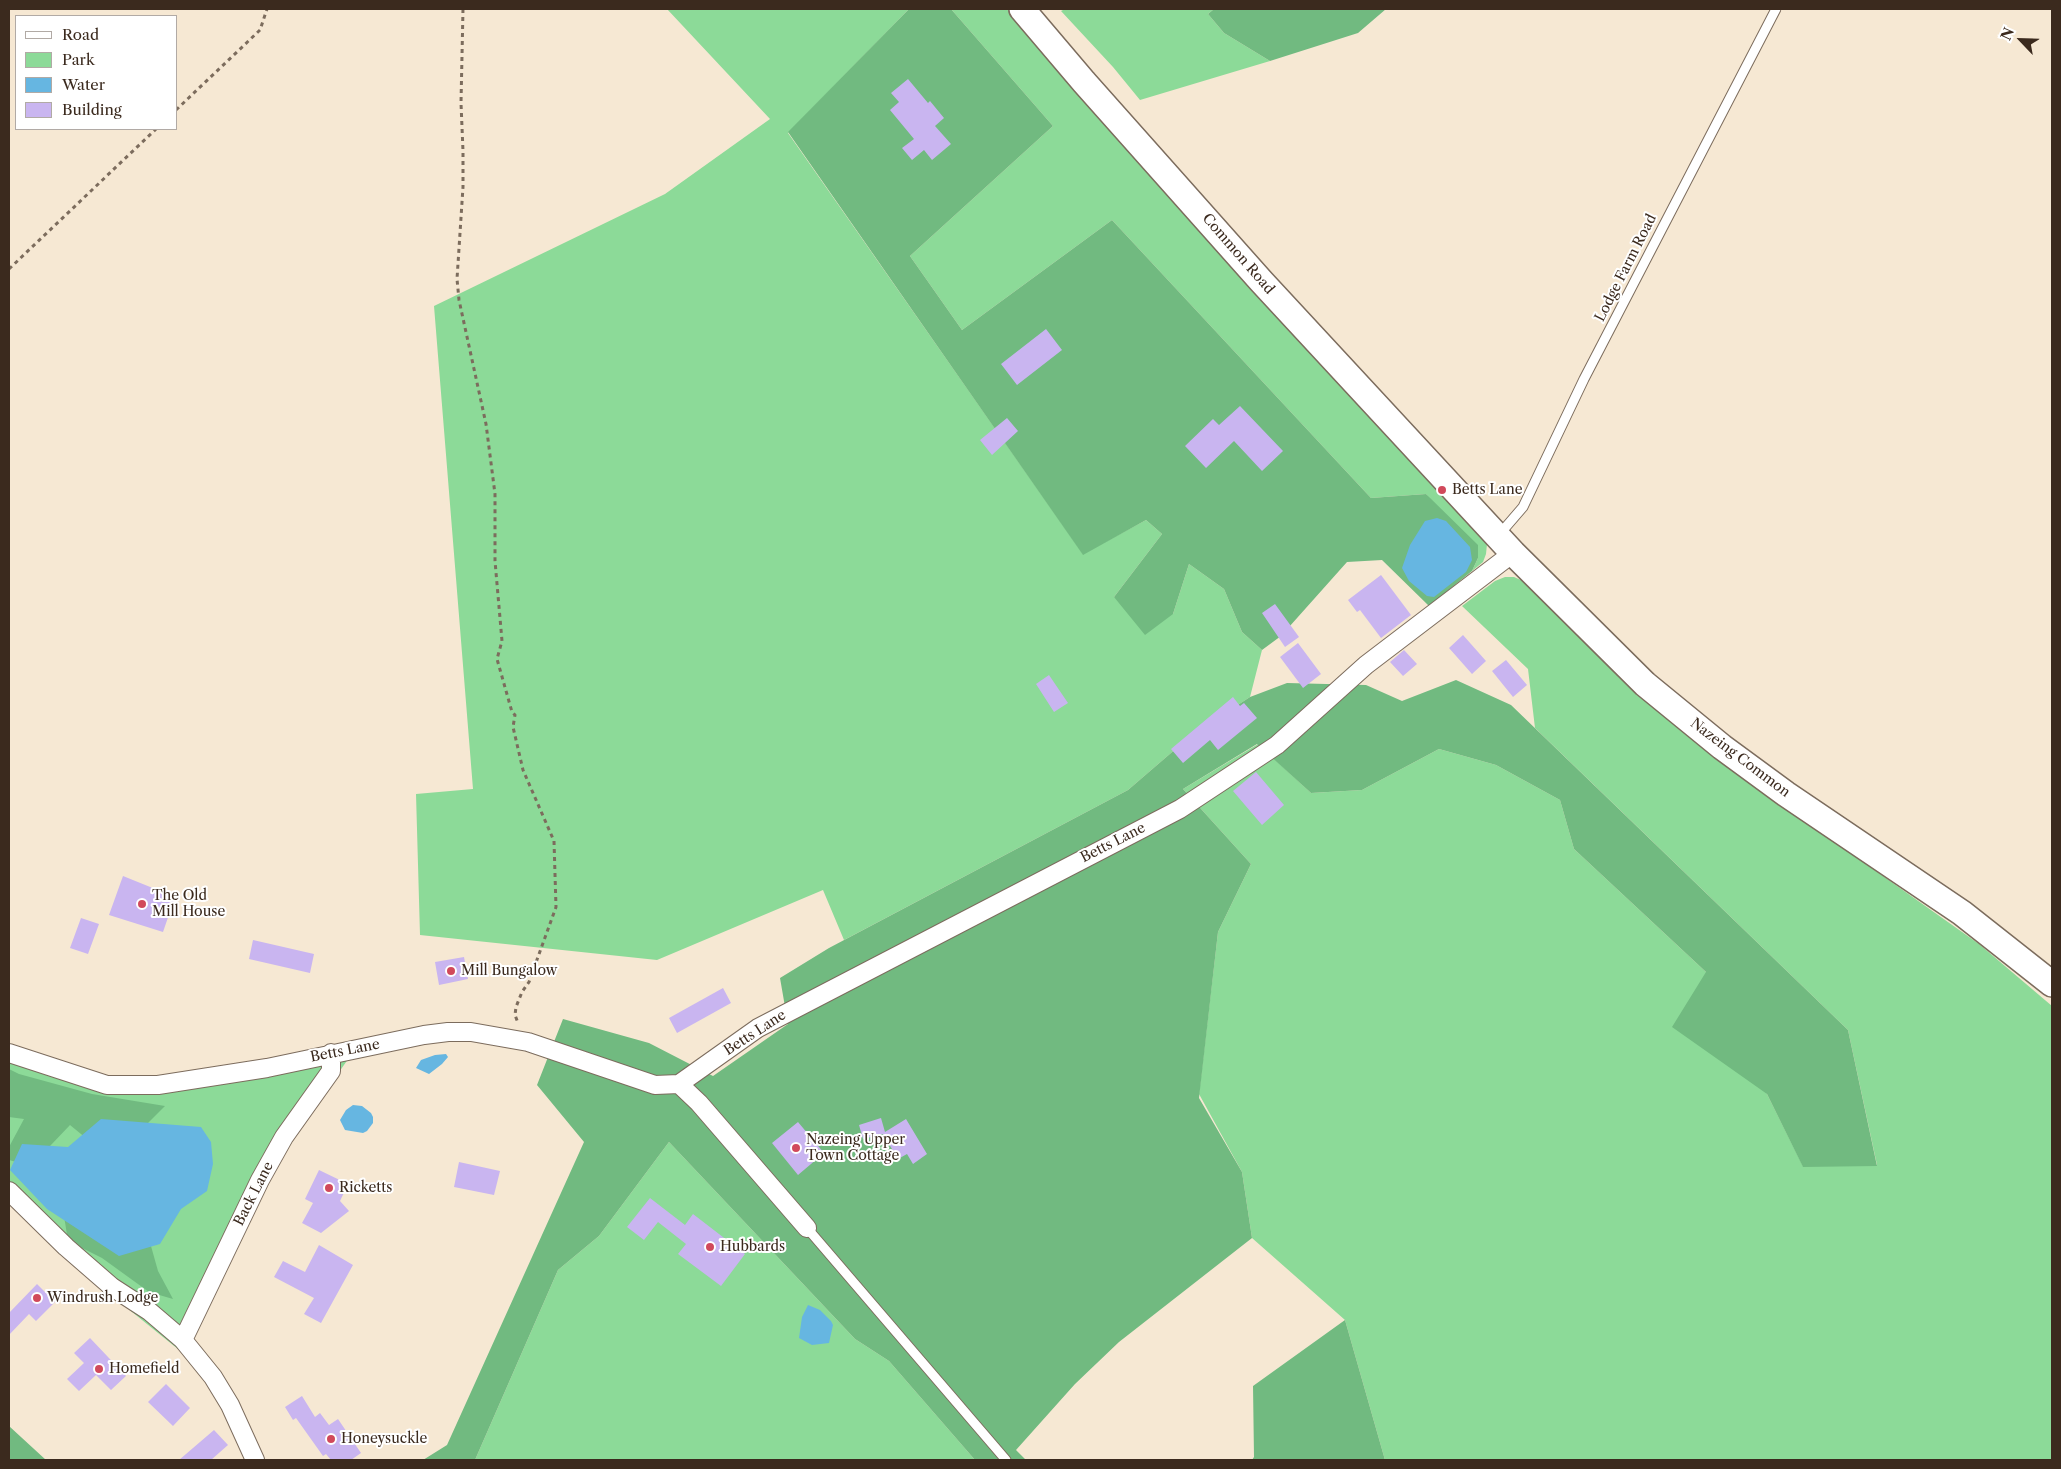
<!DOCTYPE html>
<html>
<head>
<meta charset="utf-8">
<style>
  body { margin:0 }
  #map { position:relative; width:2061px; height:1469px; overflow:hidden; background:#f6e8d3; font-family:"Libre Caslon Text",serif }
  canvas { display:block }
  .frame { position:absolute; inset:0; border:10px solid #3b2a1e; pointer-events:none }
  .legend { position:absolute; left:15px; top:15px; width:162px; height:115px; box-sizing:border-box; background:#fff; border:1px solid #b1aaa5; margin:0; padding:6px 9px; list-style:none; font-size:15px; color:#3b2a1e }
  .legend li { display:flex; align-items:center; gap:10px; height:25px }
  .legend b { width:25px; border:1px solid #b1aaa5 }
  .north { position:absolute; left:1996px; top:15px; width:50px; height:50px; -webkit-text-stroke:4px #fff; paint-order:stroke; rotate:294deg; font-size:14px; font-weight:700; line-height:20px; text-align:center; color:#3b2a1e }
  .north::after { content:''; display:block; margin:auto; width:18px; height:22px; background:#3b2a1e; clip-path:polygon(50% 0,100% 100%,50% 72%,0 100%) }
</style>
</head>
<body>
<div id="map">
<canvas width="2061" height="1469"></canvas>
<div class="frame"></div>
<ul class="legend">
<li><b style="height:6px;background:#fff"></b>Road</li>
<li><b style="height:14px;background:#8cda98"></b>Park</li>
<li><b style="height:14px;background:#66b6e1"></b>Water</li>
<li><b style="height:14px;background:#c9b5f0"></b>Building</li>
</ul>
<div class="north">N</div>
</div>
<script>
const ctx = document.querySelector('canvas').getContext('2d');
ctx.lineJoin = 'round';
function fillPath(path, color) {
  ctx.fillStyle = color;
  ctx.fill(path, 'evenodd');
}
function poly(rows) {
  const path = new Path2D();
  for (const r of rows) {
    path.moveTo(r[0], r[1]);
    for (let i = 2; i < r.length; i += 2) path.lineTo(r[i], r[i + 1]);
  }
  return path;
}
function strokePath(path, color, width, dash) {
  ctx.strokeStyle = color;
  ctx.lineWidth = width;
  ctx.lineCap = dash ? 'butt' : 'round';
  ctx.setLineDash(dash || []);
  ctx.stroke(path);
}
function drawText(font, color, halo, rows, align = 'center') {
  ctx.font = font + ' "Libre Caslon Text",serif';
  ctx.lineWidth = 4;
  ctx.setLineDash([]);
  ctx.textBaseline = 'middle';
  ctx.strokeStyle = halo;
  ctx.fillStyle = color;
  for (const [text, x, y, turn = 0] of rows) {
    ctx.save();
    ctx.translate(x, y);
    ctx.rotate((+turn || 0) * Math.PI / 180);
    ctx.textAlign = isNaN(turn) ? turn : align;
    if (halo) ctx.strokeText(text, 0, 0);
    ctx.fillText(text, 0, 0);
    ctx.restore();
  }
}
fillPath(poly([
  [667,9,909,9,788,133,1083,554,1146,520,1162,534,1114,597,1173,614,1189,564,1224,589,1242,632,1262,650,1250,697,1193,734,1128,790,844,940,823,890,657,960,420,935,416,794,473,789,434,306,665,194,770,119],
  [951,9,1007,9,1140,160,1484,537,1487,544,1486,554,1483,562,1472,571,1478,558,1426,494,1371,498,1112,220,962,330,910,256,1053,126],
  [1065,9,1214,9,1208,14,1224,33,1270,61,1140,100,1113,67,1061,11],
  [1505,577,1514,577,1523,581,1533,588,1631,689,1682,731,1743,777,1979,944,2052,1006,2052,1460,1385,1460,1345,1320,1252,1238,1242,1172,1199,1094,1218,932,1251,864,1183,789,1258,744,1311,793,1362,790,1439,749,1496,765,1560,800,1574,849,1706,972,1803,1166,1877,1165,1848,1030,1535,728,1528,669,1462,606,1495,581],
  [9,1049,107,1085,353,1052,303,1124,259,1197,184,1354,100,1286,9,1196],
  [669,1142,855,1339,889,1361,975,1460,475,1460,558,1270,599,1236]
]), '#8cda98');
fillPath(poly([
  [909,9,951,9,1053,126,910,256,962,330,1112,220,1371,498,1426,494,1478,545,1478,558,1472,571,1429,606,1382,560,1347,562,1281,636,1262,650,1242,632,1224,589,1189,564,1173,614,1145,635,1114,597,1162,534,1146,520,1083,555,788,132],
  [1214,9,1386,9,1358,33,1270,61,1224,33,1208,14],
  [1456,680,1511,705,1848,1030,1877,1166,1803,1167,1767,1094,1672,1027,1706,972,1574,849,1560,800,1496,765,1439,749,1362,790,1311,793,1257,744,1183,789,1251,864,1218,932,1199,1098,1242,1172,1252,1238,1119,1342,1075,1384,1016,1450,1026,1460,975,1460,889,1361,855,1339,669,1142,599,1236,558,1270,475,1460,423,1460,447,1445,584,1142,537,1085,563,1019,649,1043,713,1076,788,1024,780,978,829,948,1128,790,1193,734,1250,697,1287,683,1366,685,1402,701],
  [9,1069,19,1074,92,1094,165,1106,145,1126,92,1143,70,1125,31,1166,9,1160,9,1147,24,1119,9,1117],
  [64,1216,149,1239,158,1271,173,1299,149,1292,102,1258,68,1241],
  [1345,1320,1385,1460,1252,1460,1254,1457,1253,1386],
  [9,1426,46,1460,9,1460]
]), '#71ba80');
fillPath(poly([
  [1437,518,1446,521,1470,547,1472,560,1466,572,1434,597,1427,596,1409,581,1402,568,1410,545,1425,521],
  [446,1054,448,1057,442,1064,429,1074,416,1068,421,1060,435,1055],
  [353,1105,362,1106,371,1113,373,1117,373,1123,367,1131,363,1133,345,1130,340,1120,346,1110],
  [101,1119,201,1127,211,1142,213,1164,207,1191,181,1209,160,1244,119,1256,47,1209,10,1170,22,1144,68,1147],
  [808,1305,820,1310,831,1321,833,1325,829,1343,812,1345,799,1338,802,1317]
]), '#66b6e1');
fillPath(poly([
  [908,79,928,103,930,101,944,118,935,126,951,144,932,160,924,150,912,160,902,148,914,139,890,110,899,102,891,93],
  [1046,329,1062,350,1017,385,1001,364],
  [1240,406,1283,451,1262,471,1234,441,1206,468,1185,446,1213,419,1219,425],
  [1007,418,1018,431,992,455,980,440],
  [1381,575,1411,615,1381,638,1360,610,1357,612,1348,600],
  [1275,604,1299,637,1285,647,1262,613],
  [1463,635,1486,661,1472,674,1449,648],
  [1298,643,1321,674,1303,688,1280,657],
  [1404,650,1417,664,1403,676,1390,662],
  [1506,660,1527,685,1513,697,1492,671],
  [1049,675,1068,703,1054,712,1036,684],
  [1233,697,1240,706,1244,703,1257,718,1218,750,1210,740,1183,763,1171,749],
  [1256,772,1284,805,1262,825,1233,791],
  [123,876,175,897,163,932,109,915],
  [81,918,99,924,88,954,70,948],
  [253,940,314,954,310,973,249,959],
  [464,957,468,979,439,985,435,962],
  [723,988,731,1003,677,1033,669,1018],
  [881,1118,885,1132,906,1119,927,1154,913,1164,907,1154,898,1159,883,1134,863,1139,859,1125],
  [798,1122,824,1153,798,1175,772,1143],
  [459,1162,500,1171,494,1195,454,1187],
  [319,1170,348,1184,340,1201,349,1211,321,1233,302,1223,313,1203,305,1199],
  [650,1198,685,1225,693,1214,745,1254,721,1286,678,1254,686,1244,658,1222,644,1240,627,1227],
  [319,1245,353,1265,321,1323,304,1314,314,1298,274,1277,283,1261,305,1272],
  [37,1284,55,1302,36,1321,29,1314,9,1335,9,1313],
  [90,1338,126,1376,111,1390,96,1375,79,1391,67,1379,84,1363,74,1353],
  [166,1384,190,1408,173,1426,148,1402],
  [302,1396,315,1417,320,1413,329,1425,338,1419,361,1453,351,1460,331,1460,326,1454,323,1456,296,1418,293,1420,285,1407],
  [214,1430,228,1445,211,1460,179,1460]
]), '#c9b5f0');
const lane = poly([
  [1498,536,1523,507,1584,379,1776,9],
  [807,1228,1006,1460]
]);
const street = poly([
  [9,1053,107,1085,158,1085,267,1068,424,1035,448,1032,471,1032,528,1042,655,1085,679,1084,758,1028,1180,809,1277,745,1366,665,1513,553],
  [679,1084,699,1103,807,1228],
  [9,1191,66,1247,112,1287,149,1311,183,1340,213,1377,230,1405,255,1460],
  [183,1340,260,1180,284,1137,331,1071,331,1053]
]);
const secondary = poly([
  [1022,9,1084,82,1261,281,1513,553,1645,684,1722,747,1786,794,1962,913,2052,984]
]);
strokePath(lane, '#7c6c5d', 11);
strokePath(street, '#7c6c5d', 20);
strokePath(secondary, '#7c6c5d', 28);
strokePath(poly([
  [463,9,461,103,463,151,463,187,457,279,459,300,486,424,495,494,495,561,502,641,497,659,512,712,515,715,513,727,523,770,554,841,556,907,529,982,522,992,516,1007,515,1015,518,1023],
  [176,110,260,30,267,9],
  [9,269,156,129]
]), '#7c6c5d', 3, [4, 4]);
strokePath(lane, '#fff', 9);
strokePath(street, '#fff', 18);
strokePath(secondary, '#fff', 25);
for (const [x, y, r, color] of [
  [1442,490,5,"#d1495b"],
  [142,904,5,"#d1495b"],
  [451,971,5,"#d1495b"],
  [796,1148,5,"#d1495b"],
  [329,1188,5,"#d1495b"],
  [710,1247,5,"#d1495b"],
  [37,1298,5,"#d1495b"],
  [99,1369,5,"#d1495b"],
  [331,1439,5,"#d1495b"]
]) {
  const dot = new Path2D();
  dot.arc(x, y, r, 0, 2 * Math.PI);
  ctx.fillStyle = color;
  ctx.fill(dot);
  strokePath(dot, '#fff', 2);
}
drawText('14px', '#3b2a1e', '#fff', [
  ["Common Road",1238,254,49],
  ["Lodge Farm Road",1626,268,-63],
  ["Nazeing Common",1740,758,37],
  ["Betts Lane",1113,843,-27],
  ["Betts Lane",755,1033,-33],
  ["Betts Lane",345,1051,-11],
  ["Back Lane",254,1194,-63]
]);
drawText('14px', '#3b2a1e', '#fff', [
  ["Betts Lane",1452,490],
  ["The Old",152,896],
  ["Mill House",152,912],
  ["Mill Bungalow",461,971],
  ["Nazeing Upper",806,1140],
  ["Town Cottage",806,1156],
  ["Ricketts",339,1188],
  ["Hubbards",720,1247],
  ["Windrush Lodge",47,1298],
  ["Homefield",109,1369],
  ["Honeysuckle",341,1439]
], 'left');
</script>
</body>
</html>
